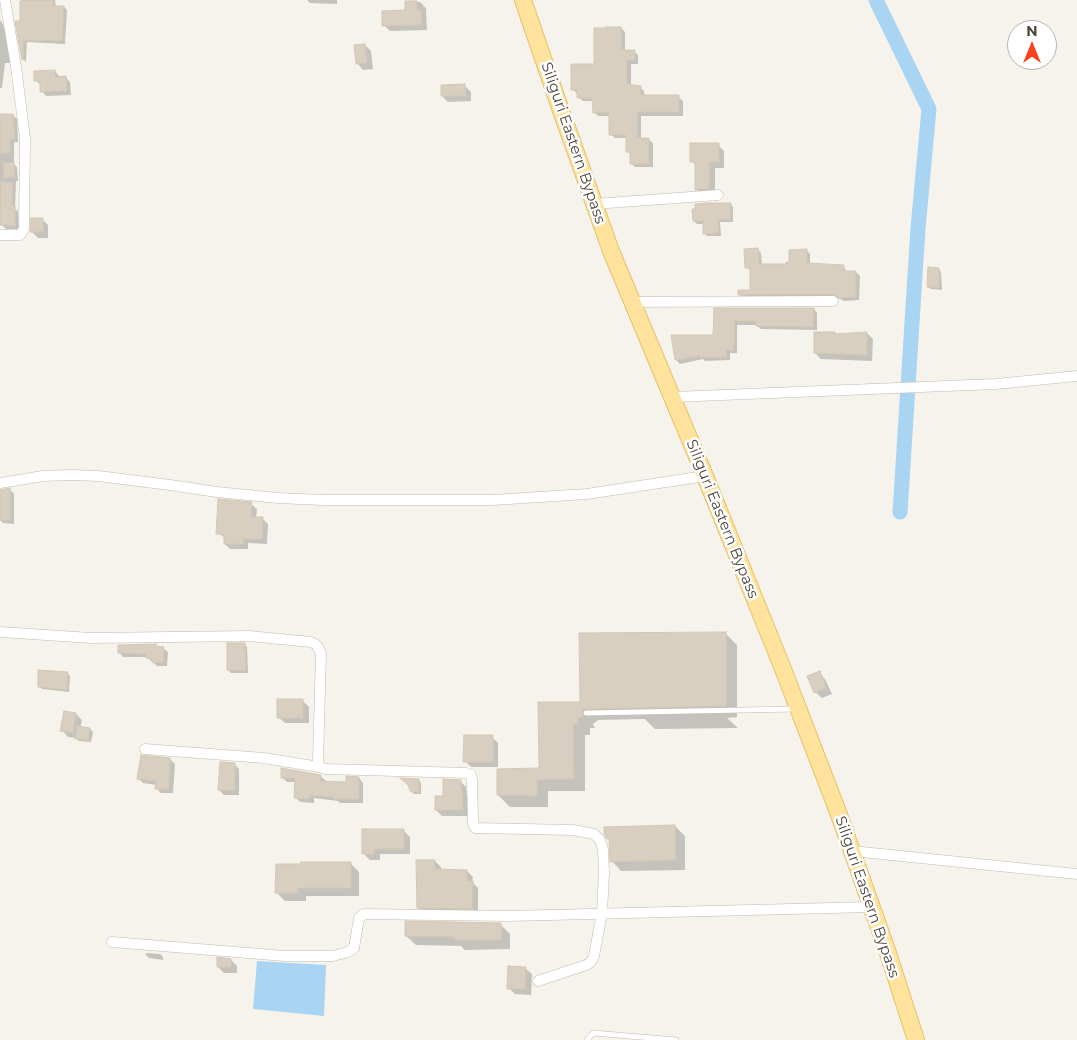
<!DOCTYPE html>
<html>
<head>
<meta charset="utf-8">
<style>
  body { margin:0 }
  #map { position:relative; width:1077px; height:1040px; overflow:hidden; background:#f6f3ec; font-family:Montserrat,sans-serif }
  canvas { display:block }
  .north { position:absolute; left:1007px; top:20px; width:50px; height:50px; box-sizing:border-box; background:#fff; border:1px solid #b7b4b0; border-radius:50%; rotate:0deg; font-size:14px; font-weight:700; line-height:20px; text-align:center; color:#4b4439 }
  .north::after { content:''; display:block; margin:auto; width:18px; height:22px; background:#fc3f1d; clip-path:polygon(50% 0,100% 100%,50% 72%,0 100%) }
</style>
</head>
<body>
<div id="map">
<canvas width="1077" height="1040"></canvas>
<div class="north">N</div>
</div>
<script>
const ctx = document.querySelector('canvas').getContext('2d');
ctx.lineJoin = 'round';
function fillPath(path, color) {
  ctx.fillStyle = color;
  ctx.fill(path, 'evenodd');
}
function poly(rows) {
  const path = new Path2D();
  for (const r of rows) {
    path.moveTo(r[0], r[1]);
    for (let i = 2; i < r.length; i += 2) path.lineTo(r[i], r[i + 1]);
  }
  return path;
}
function strokePath(path, color, width, dash) {
  ctx.strokeStyle = color;
  ctx.lineWidth = width;
  ctx.lineCap = dash ? 'butt' : 'round';
  ctx.setLineDash(dash || []);
  ctx.stroke(path);
}
function drawText(font, color, halo, rows, align = 'center') {
  ctx.font = font + ' Montserrat,sans-serif';
  ctx.lineWidth = 5;
  ctx.setLineDash([]);
  ctx.textBaseline = 'middle';
  ctx.strokeStyle = halo;
  ctx.fillStyle = color;
  for (const [text, x, y, turn = 0] of rows) {
    ctx.save();
    ctx.translate(x, y);
    ctx.rotate((+turn || 0) * Math.PI / 180);
    ctx.textAlign = isNaN(turn) ? turn : align;
    if (halo) ctx.strokeText(text, 0, 0);
    ctx.fillText(text, 0, 0);
    ctx.restore();
  }
}
fillPath(poly([
  [257,961,326,965,324,1016,253,1009]
]), '#a9d4f2');
fillPath(poly([
  [0,0,0,20,4,26,11,63,5,63,2,88,0,88],
  [22,0,55,0,56,7,64,7,67,10,65,44,27,42,26,62,23,59],
  [307,0,337,0,337,4,310,3],
  [420,2,426,8,427,30,390,31,384,25,406,11,406,3],
  [621,28,625,32,625,51,634,51,638,55,638,64,631,64,631,86,640,87,644,91,644,96,678,97,683,101,683,116,641,116,641,139,648,139,653,143,653,167,635,167,631,163,631,155,628,152,628,138,615,138,610,134,610,116,598,116,594,112,594,101,583,101,578,97,578,94,572,89,595,65],
  [365,45,371,51,373,69,363,70,357,63],
  [55,71,59,76,59,78,66,78,70,82,71,95,46,96,42,91,41,85,35,80],
  [465,86,471,92,471,101,448,102,442,96],
  [0,115,13,115,17,119,18,142,14,142,14,164,17,167,18,181,16,181,15,209,18,211,19,229,6,229,2,225,2,208,0,208],
  [718,145,724,151,724,168,715,168,715,195,702,195,696,189,696,166,692,161],
  [731,204,733,207,733,222,720,222,721,236,707,236,705,233,704,224,697,224,694,221],
  [42,219,48,225,48,238,38,238,31,231],
  [757,249,761,253,762,265,788,265,806,250,810,254,810,265,843,266,847,272,856,272,860,276,859,300,844,301,838,298,743,298,739,294,751,291,751,271,746,267],
  [939,269,941,272,942,290,931,289,928,286],
  [814,309,817,313,817,330,761,329,756,325,737,325,737,353,730,353,730,360,705,361,703,359,680,364,676,360,672,336,714,337,715,310],
  [835,333,838,336,867,333,873,339,872,361,821,359,815,353],
  [10,490,14,494,14,524,3,523,0,520,0,491],
  [251,504,257,509,256,518,263,519,268,524,267,544,248,543,248,549,230,549,225,544,225,538,218,533],
  [725,633,737,645,737,717,727,718,738,728,655,729,645,719,598,720,593,724,595,728,590,728,590,735,585,735,585,791,548,791,548,807,510,807,498,795,541,770,581,704],
  [244,644,247,647,248,673,231,673,228,670],
  [155,645,157,647,163,648,168,652,167,666,157,666,147,657,123,657,119,652],
  [67,673,70,676,69,692,42,689,39,686],
  [819,673,825,679,832,694,822,698,815,692],
  [303,701,309,707,309,723,285,723,278,717],
  [76,714,82,720,80,728,90,729,93,732,91,742,79,741,76,738,68,737,62,730],
  [492,737,498,743,498,767,471,767,465,761],
  [170,759,175,764,173,793,161,793,156,788,157,785,143,783,139,779],
  [234,764,239,769,239,795,224,795,219,790],
  [320,776,325,780,325,783,347,784,359,778,363,783,363,803,340,803,338,801,314,798,314,803,300,802,296,798,296,782,287,782,282,777],
  [419,780,421,783,421,794,414,794,411,791],
  [460,781,466,787,469,816,442,816,436,810,444,797],
  [675,826,685,836,685,870,621,871,612,861,611,841,608,838],
  [404,831,410,837,410,854,380,854,380,860,370,860,363,853],
  [435,861,441,867,441,870,467,871,473,877,472,882,478,888,478,914,424,913,418,907],
  [351,864,359,872,359,896,306,896,306,901,285,901,277,893],
  [500,924,510,934,510,949,465,950,461,946,416,945,406,936],
  [146,953,160,954,163,957,163,960,149,958,146,955],
  [231,960,237,966,237,973,224,973,218,967],
  [525,968,532,974,531,995,515,994,509,988]
]), '#0003');
strokePath(poly([
  [876,0,929,109,918,228,900,512]
]), '#a9d4f2', 15);
const building = poly([
  [53,0,53,6,64,6,62,41,24,40,23,60,22,60,15,21,20,21,20,1,53,0],
  [405,1,417,1,417,10,421,10,421,25,382,26,382,11,405,10,405,1],
  [606,27,621,27,621,50,635,50,635,60,627,60,627,84,641,86,641,95,679,95,679,112,637,112,637,138,649,138,649,164,630,164,630,152,626,152,626,135,609,135,609,112,593,113,592,98,577,98,577,90,571,90,571,64,594,64,594,28,606,28,606,27],
  [365,44,367,63,356,64,354,45,365,44],
  [55,70,55,77,66,76,67,91,40,92,40,81,34,81,34,71,55,70],
  [465,84,466,96,441,96,441,85,465,84],
  [0,114,13,114,15,139,10,139,10,153,0,153,0,114],
  [690,143,719,143,719,162,709,162,709,189,695,190,695,162,690,162,690,143],
  [14,162,15,177,4,178,3,163,14,162],
  [1,182,13,182,12,206,15,206,15,226,0,225,1,182],
  [709,203,731,203,730,220,718,219,718,233,703,234,703,221,693,221,692,209,695,209,695,204,709,203],
  [31,218,43,218,43,232,30,232,31,218],
  [758,248,759,264,786,264,786,262,789,262,789,250,807,249,807,263,844,265,843,271,856,271,856,297,839,298,833,294,738,295,738,290,750,290,750,267,745,268,744,249,758,248],
  [928,267,939,268,939,288,927,287,928,267],
  [714,308,814,308,813,327,756,326,756,321,734,321,734,350,726,350,727,357,700,358,700,356,675,360,671,335,713,335,714,308],
  [814,332,835,332,835,334,867,332,867,355,814,353,814,332],
  [10,488,10,520,0,520,0,490,10,488],
  [218,499,252,502,251,517,263,517,262,539,243,539,244,544,224,544,224,534,216,534,218,499],
  [726,632,726,706,584,709,582,713,584,717,578,717,578,724,573,724,574,779,537,780,537,796,497,795,497,769,539,768,538,702,580,702,579,633,726,632],
  [227,643,245,643,246,671,227,670,227,643],
  [156,644,156,646,164,647,163,663,152,662,152,659,146,658,146,654,118,653,118,645,156,644],
  [38,670,68,672,67,690,38,687,38,670],
  [820,671,826,688,814,693,807,676,820,671],
  [277,699,303,699,303,718,277,718,277,699],
  [64,711,76,713,73,733,60,731,64,711],
  [77,726,90,728,88,740,75,739,77,726],
  [464,735,493,735,493,762,463,762,464,735],
  [141,755,170,758,169,789,155,789,156,781,137,779,141,755],
  [220,762,235,763,235,790,218,790,220,762],
  [281,768,321,775,320,781,346,782,346,776,359,777,359,799,334,799,334,797,310,795,310,799,294,798,295,778,281,778,281,768],
  [400,778,419,779,419,792,410,791,408,785,400,778],
  [443,779,461,780,463,810,435,810,435,796,443,796,443,779],
  [675,825,676,860,610,862,609,839,607,839,604,834,604,827,675,825],
  [362,829,404,829,404,849,374,849,374,854,362,854,362,829],
  [416,860,435,860,435,869,467,870,467,881,473,881,472,909,417,908,416,860],
  [301,862,351,862,351,888,298,888,298,893,275,893,276,864,301,864,301,862],
  [405,921,501,923,501,940,454,940,454,937,405,936,405,921],
  [217,957,231,959,231,967,217,967,217,957],
  [508,966,526,967,525,989,507,989,508,966]
]);
fillPath(building, '#d8cfc1');
strokePath(building, '#d3c7b4', 1);
const service = poly([
  [586,713,796,709],
  [587,1040,593,1033,676,1040]
]);
const minor = poly([
  [594,204,718,195],
  [0,235,20,235,24,229,25,138,16,67,5,0],
  [632,302,833,301],
  [673,397,996,384,1077,376],
  [0,483,43,476,72,475,98,476,170,485,217,492,278,498,322,500,493,500,587,494,705,476],
  [0,632,91,638,249,636,311,642,315,644,318,647,321,654,318,761,319,767,326,769,466,773,471,775,472,779,473,823,475,828,573,830,594,834,600,840,603,849,604,873,602,913,594,956,591,962,586,965,538,981],
  [145,749,264,758,319,767],
  [852,851,1077,874],
  [112,942,285,956,333,956,348,952,354,948,359,918,364,914,509,916,871,907]
]);
const primary = poly([
  [523,0,559,105,611,251,705,476,783,669,838,812,887,950,916,1040]
]);
strokePath(service, '#c2bbae', 6);
strokePath(minor, '#c2bbae', 11);
strokePath(primary, '#e6c16a', 18);
strokePath(service, '#fff', 5);
strokePath(minor, '#fff', 10);
strokePath(primary, '#ffe39c', 16);
drawText('15px', '#4b4439', '#fff', [
  ["Siliguri Eastern Bypass",573,143,71],
  ["Siliguri Eastern Bypass",722,519,68],
  ["Siliguri Eastern Bypass",867,897,71]
]);
</script>
</body>
</html>
